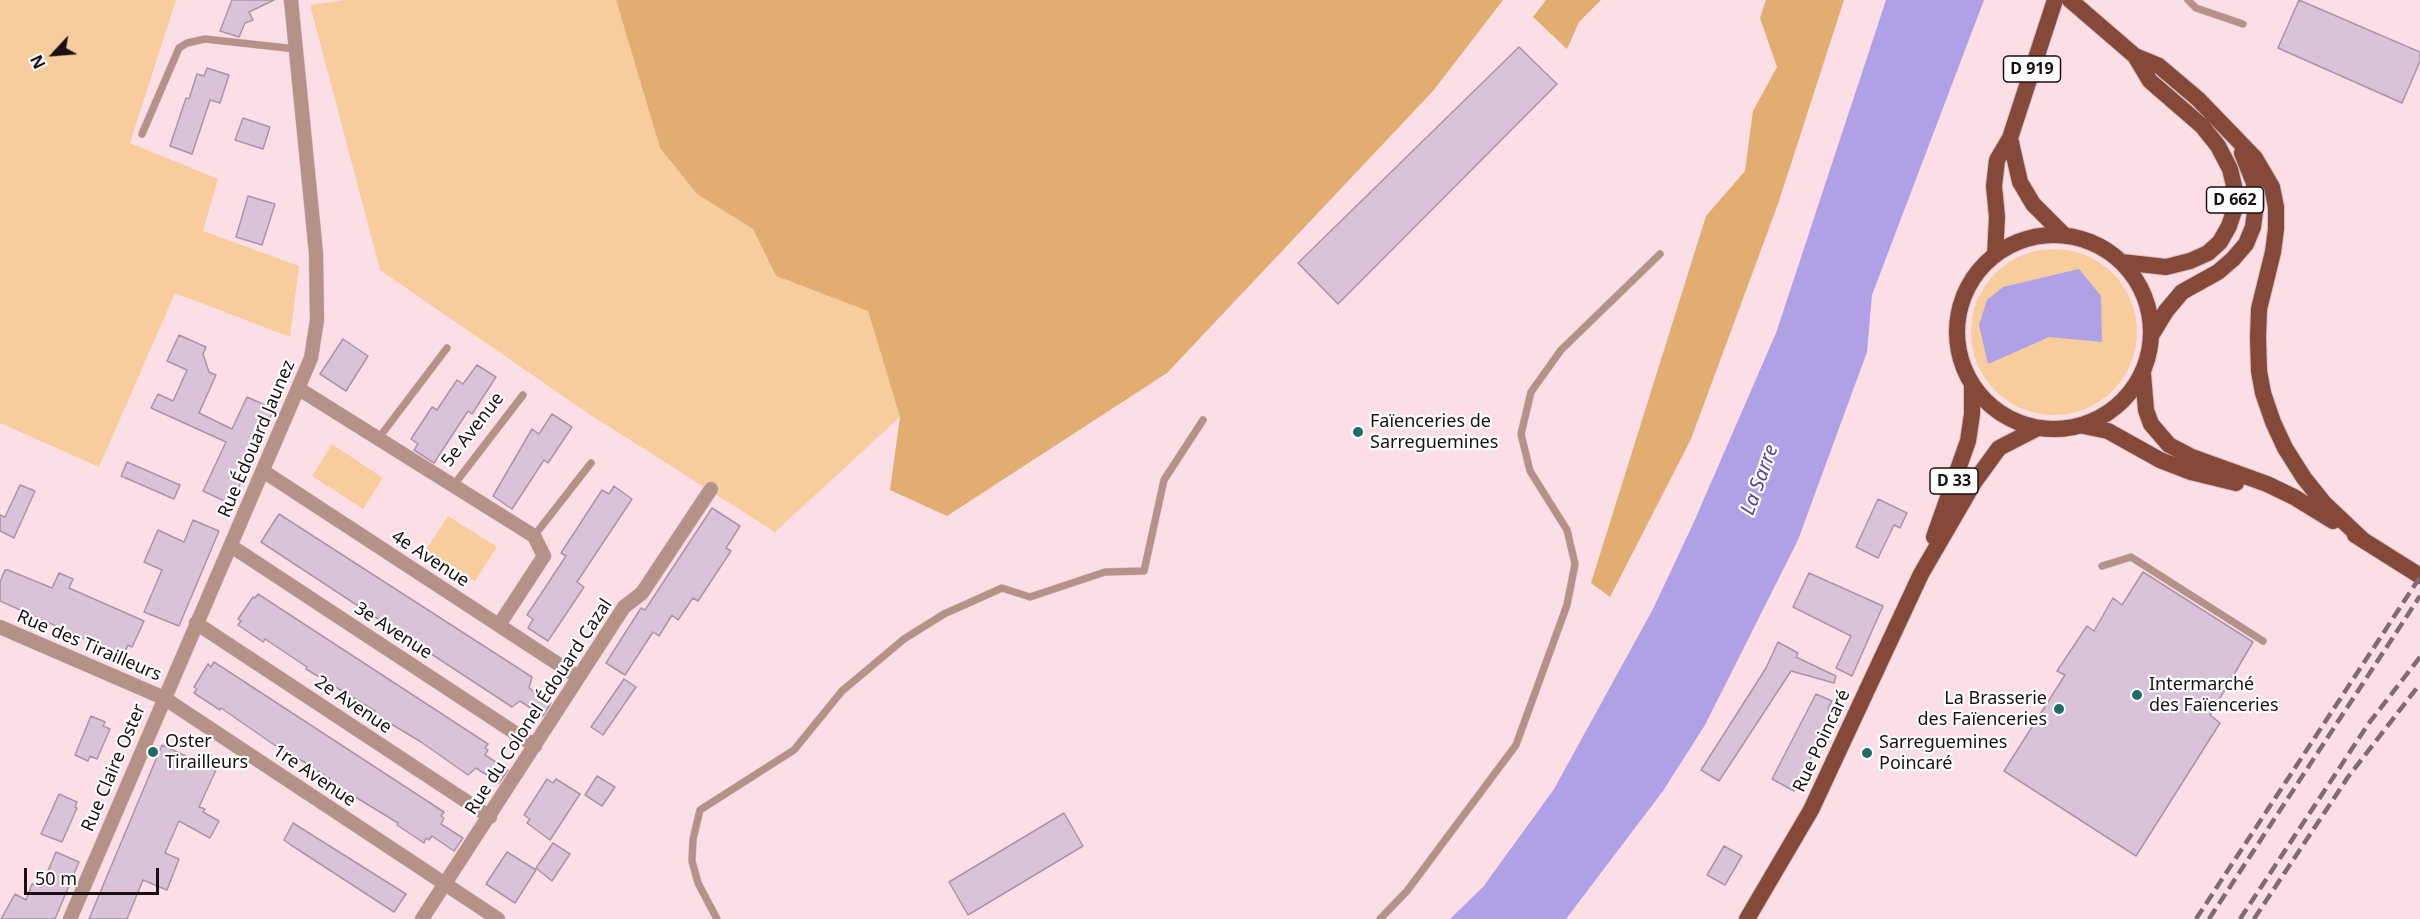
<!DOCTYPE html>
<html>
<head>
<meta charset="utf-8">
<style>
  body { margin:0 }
  #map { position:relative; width:2420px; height:919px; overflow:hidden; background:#fcdfe6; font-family:"Noto Sans",sans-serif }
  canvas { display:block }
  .north { position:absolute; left:24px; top:24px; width:60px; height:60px; -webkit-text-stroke:4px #fff; paint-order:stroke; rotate:244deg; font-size:16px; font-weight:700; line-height:24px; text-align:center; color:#1a0f12 }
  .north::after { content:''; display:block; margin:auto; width:21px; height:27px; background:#1a0f12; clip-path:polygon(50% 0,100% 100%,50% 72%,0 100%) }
  .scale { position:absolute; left:24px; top:868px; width:135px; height:27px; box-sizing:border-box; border:3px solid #1a0f12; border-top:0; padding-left:8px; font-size:18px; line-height:21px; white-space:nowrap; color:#1a0f12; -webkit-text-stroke:4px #fff; paint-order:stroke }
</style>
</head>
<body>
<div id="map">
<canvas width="2420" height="919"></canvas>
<div class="north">N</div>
<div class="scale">50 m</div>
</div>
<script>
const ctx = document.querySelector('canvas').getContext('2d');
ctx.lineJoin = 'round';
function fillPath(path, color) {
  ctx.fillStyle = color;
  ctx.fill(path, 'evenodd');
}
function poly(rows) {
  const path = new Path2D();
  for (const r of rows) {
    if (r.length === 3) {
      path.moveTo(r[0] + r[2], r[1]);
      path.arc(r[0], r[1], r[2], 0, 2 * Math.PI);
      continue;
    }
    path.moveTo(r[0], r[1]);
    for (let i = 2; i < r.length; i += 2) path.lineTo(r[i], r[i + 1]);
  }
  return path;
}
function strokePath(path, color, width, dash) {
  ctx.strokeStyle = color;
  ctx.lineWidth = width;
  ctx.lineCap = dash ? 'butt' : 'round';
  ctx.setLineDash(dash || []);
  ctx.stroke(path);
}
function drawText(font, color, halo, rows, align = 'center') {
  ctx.font = font + ' "Noto Sans",sans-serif';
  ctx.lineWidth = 4.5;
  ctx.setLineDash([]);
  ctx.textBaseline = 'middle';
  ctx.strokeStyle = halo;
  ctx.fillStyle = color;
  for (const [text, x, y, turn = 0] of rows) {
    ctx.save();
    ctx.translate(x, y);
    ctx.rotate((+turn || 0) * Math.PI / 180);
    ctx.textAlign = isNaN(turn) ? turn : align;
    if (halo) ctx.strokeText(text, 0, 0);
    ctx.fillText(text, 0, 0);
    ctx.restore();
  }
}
fillPath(poly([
  [0,0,176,0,130,143,218,179,203,231,299,266,290,337,175,293,99,467,0,423],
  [345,0,616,0,660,148,697,194,753,229,776,276,868,311,900,417,775,532,589,414,380,270,310,5],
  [2054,332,83],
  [332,444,383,478,363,509,312,476],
  [448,516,497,547,475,581,426,550]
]), '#f7cd9d');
fillPath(poly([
  [616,0,1503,0,1433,91,1167,373,947,516,890,490,900,417,868,311,776,276,753,229,697,194,660,148],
  [1546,0,1601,0,1579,22,1567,49,1533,17],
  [1766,0,1844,0,1778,204,1691,439,1610,597,1591,583,1706,216,1745,171,1753,111,1777,67,1760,18]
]), '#e2ad70');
fillPath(poly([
  [1886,0,1984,0,1872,295,1867,352,1798,540,1705,725,1663,791,1566,919,1450,919,1483,887,1554,789,1653,609,1693,524,1776,333],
  [2079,269,2101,296,2102,342,2049,337,1988,364,1979,325,1987,300,2003,287]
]), '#b0a0e6');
const building = poly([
  [232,0,274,0,249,12,253,20,245,23,239,37,220,31,232,0],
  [2299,0,2420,52,2420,61,2402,103,2278,48,2299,0],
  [1519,47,1557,84,1338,304,1298,263,1519,47],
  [207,68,229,75,220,103,210,100,192,154,170,146,186,98,189,99,197,74,204,76,207,68],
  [243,118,270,127,263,149,235,140,243,118],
  [248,196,275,204,262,245,236,237,248,196],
  [179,335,206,347,203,354,209,372,216,375,199,413,232,429,247,397,274,409,231,504,203,491,226,442,151,408,158,394,173,401,187,370,167,361,179,335],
  [343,339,368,356,346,391,320,374,343,339],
  [477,365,496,377,472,414,468,411,434,463,414,450,418,444,411,439,432,407,437,410,457,380,463,384,477,365],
  [552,414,572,427,548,463,544,460,512,509,493,496,532,429,539,434,552,414],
  [127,462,180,485,174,499,121,476,127,462],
  [20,485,35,491,14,538,0,531,0,515,5,517,20,485],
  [614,486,632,499,577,582,584,587,548,641,528,628,533,619,527,615,566,556,561,553,602,490,609,494,614,486],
  [1878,499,1907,513,1900,528,1894,525,1878,558,1856,547,1878,499],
  [712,508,740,526,726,548,731,551,698,601,693,598,678,620,672,615,659,636,653,632,625,675,606,663,641,608,645,610,712,508],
  [279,514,532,677,529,688,551,703,543,716,520,701,512,707,261,542,279,514],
  [193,520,219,531,179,626,144,612,162,570,144,562,158,530,184,542,193,520],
  [5,570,8,570,52,588,59,573,73,579,69,588,144,621,132,647,128,645,123,656,0,601,0,582,5,570],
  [2143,572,2253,642,2210,715,2220,723,2136,856,2004,771,2065,675,2057,671,2087,626,2094,631,2113,598,2122,605,2143,572],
  [1809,573,1883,606,1852,676,1836,668,1851,636,1793,607,1809,573],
  [258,594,488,744,485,748,488,750,485,755,508,770,499,783,476,768,468,775,421,742,373,713,375,711,306,669,307,667,265,639,263,642,238,625,241,621,238,619,253,597,255,598,258,594],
  [1778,642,1798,653,1796,657,1836,676,1834,683,1791,671,1719,781,1701,770,1766,668,1778,642],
  [214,662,444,812,441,816,444,818,441,824,463,838,454,851,432,836,429,840,426,838,424,843,397,825,398,823,329,781,330,779,290,753,289,755,221,708,220,710,194,693,197,689,194,687,208,664,211,667,214,662],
  [624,679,636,687,603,735,591,727,624,679],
  [1816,694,1832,701,1828,709,1834,712,1794,791,1772,779,1816,694],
  [91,716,105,722,103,726,110,729,97,759,90,756,88,761,75,755,91,716],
  [162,745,216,770,199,807,205,809,203,812,219,821,210,838,179,821,165,853,179,859,167,890,143,880,127,919,89,919,162,745],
  [597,776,615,787,602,806,585,795,597,776],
  [547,779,553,783,556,779,580,794,550,840,527,823,530,819,524,815,547,779],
  [59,794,77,802,75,807,77,808,62,842,41,834,59,794],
  [1064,813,1083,846,968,915,949,882,1064,813],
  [293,823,406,894,394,912,291,845,284,840,293,823],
  [553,843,570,854,552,881,536,868,553,843],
  [1724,846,1742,856,1725,885,1707,875,1724,846],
  [56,852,79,862,55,919,1,919,15,894,26,900,32,884,41,887,56,852],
  [507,852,536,870,515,903,486,884,507,852]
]);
fillPath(building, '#dac2d9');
strokePath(building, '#ab94a9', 1.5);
const service = poly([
  [2188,0,2196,8,2243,24],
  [142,134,179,48,187,43,205,39,296,49],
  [378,439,447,348],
  [453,486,523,395],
  [534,536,591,463],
  [2102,566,2131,557,2263,641],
  [717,919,698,883,692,861,693,839,700,810,794,750,842,691,904,639,944,614,1002,588,1030,597,1105,572,1144,571,1164,480,1203,420],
  [1380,919,1407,891,1516,745,1567,605,1575,564,1567,530,1530,471,1521,434,1531,392,1561,350,1660,254]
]);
const minor = poly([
  [299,389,534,536,544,556,499,625],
  [263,471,578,677],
  [231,546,535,746],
  [196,623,490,817],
  [0,627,164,698,498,919],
  [70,919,311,358,317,320,316,253,291,0],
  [422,919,624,607,642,593,711,489]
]);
const primary = poly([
  [2070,0,2135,56,2150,81,2202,126,2218,146,2230,169,2235,190,2235,208,2229,226,2220,242,2208,253,2190,261,2166,267,2121,262],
  [2135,56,2159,66,2198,99,2255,158,2272,187,2276,207,2276,229,2273,252,2259,309,2258,338,2259,371,2263,393,2273,422,2285,448,2304,478,2324,503,2363,540],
  [2010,138,2020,182,2033,204,2064,235],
  [2054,332,97],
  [1995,255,1997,217,1994,186,1997,160,2010,138,2055,0],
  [2152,334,2166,311,2182,292,2218,272,2233,259,2246,244,2253,227,2256,204,2254,183,2242,153],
  [2143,374,2146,410,2151,424,2169,445,2192,457,2267,484,2294,497,2333,521],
  [2084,426,2108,431,2160,460,2191,472,2236,483],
  [2355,535,2420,576],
  [1934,537,1968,441,1972,414,1972,386],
  [1747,919,1811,810,1921,574,1975,481,1999,448,2036,429]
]);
strokePath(service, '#d8bec4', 8);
strokePath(minor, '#d8bec4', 15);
strokePath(primary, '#d8bec4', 18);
strokePath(service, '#b59288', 7);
strokePath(minor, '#b59288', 14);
strokePath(primary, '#844939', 16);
strokePath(poly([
  [2196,919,2420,577],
  [2209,919,2420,596],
  [2240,919,2369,723,2420,657],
  [2254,919,2348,777,2420,684]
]), '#7f6c71', 4.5, [12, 6]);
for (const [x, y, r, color] of [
  [1358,432,6,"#1f6b69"],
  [2137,695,6,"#1f6b69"],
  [2059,709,6,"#1f6b69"],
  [153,752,6,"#1f6b69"],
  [1867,753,6,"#1f6b69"]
]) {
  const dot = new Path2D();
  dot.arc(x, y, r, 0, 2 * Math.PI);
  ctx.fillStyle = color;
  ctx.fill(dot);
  strokePath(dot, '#fff', 2);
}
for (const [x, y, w] of [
  [2032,69,57],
  [2235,200,57],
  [1954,481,48]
]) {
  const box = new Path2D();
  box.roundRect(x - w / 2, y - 13, w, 26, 4.5);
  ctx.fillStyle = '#fff';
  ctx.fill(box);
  strokePath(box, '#1a0f12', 1.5);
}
drawText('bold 16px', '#1a0f12', null, [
  ["D 919",2032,69],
  ["D 662",2235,200],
  ["D 33",1954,481]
]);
drawText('18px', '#1a0f12', '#fff', [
  ["Faïenceries de",1370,422],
  ["Sarreguemines",1370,443],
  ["Intermarché",2149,685],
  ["des Faïenceries",2149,706],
  ["La Brasserie",2047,699,"right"],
  ["des Faïenceries",2047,720,"right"],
  ["Oster",165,742],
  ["Tirailleurs",165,763],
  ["Sarreguemines",1879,743],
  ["Poincaré",1879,764]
], 'left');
drawText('18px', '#1a0f12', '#fff', [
  ["5e Avenue",473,430,-52],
  ["Rue Édouard Jaunez",257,439,-67],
  ["4e Avenue",430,559,33],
  ["3e Avenue",393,631,33],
  ["Rue des Tirailleurs",89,646,23],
  ["2e Avenue",353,705,34],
  ["Rue du Colonel Édouard Cazal",539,707,-57],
  ["Rue Poincaré",1822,741,-65],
  ["Rue Claire Oster",114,768,-67],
  ["1re Avenue",314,776,34]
]);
drawText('italic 20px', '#5b4294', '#fff', [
  ["La Sarre",1760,480,-70]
]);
</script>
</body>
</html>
